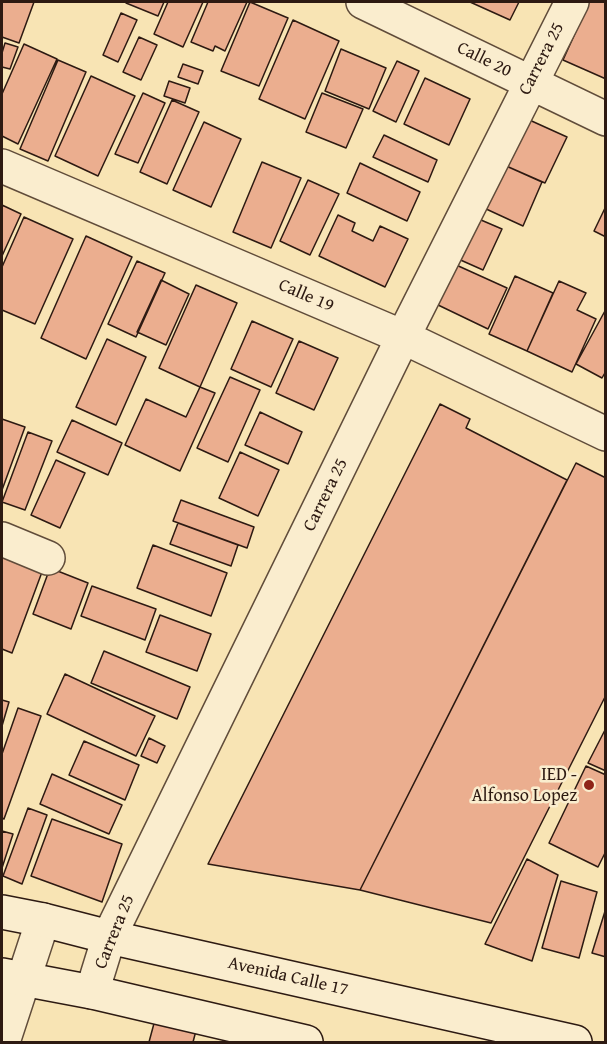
<!DOCTYPE html>
<html>
<head>
<meta charset="utf-8">
<style>
  body { margin:0 }
  #map { position:relative; width:607px; height:1044px; overflow:hidden; background:#f8e4b4; font-family:"Gentium Book Plus",serif }
  canvas { display:block }
  .frame { position:absolute; inset:0; border:3px solid #2d1a12; pointer-events:none }
</style>
</head>
<body>
<div id="map">
<canvas width="607" height="1044"></canvas>
<div class="frame"></div>
</div>
<script>
const ctx = document.querySelector('canvas').getContext('2d');
ctx.lineJoin = 'round';
function fillPath(path, color) {
  ctx.fillStyle = color;
  ctx.fill(path, 'evenodd');
}
function poly(rows) {
  const path = new Path2D();
  for (const r of rows) {
    path.moveTo(r[0], r[1]);
    for (let i = 2; i < r.length; i += 2) path.lineTo(r[i], r[i + 1]);
  }
  return path;
}
function strokePath(path, color, width, dash) {
  ctx.strokeStyle = color;
  ctx.lineWidth = width;
  ctx.lineCap = dash ? 'butt' : 'round';
  ctx.setLineDash(dash || []);
  ctx.stroke(path);
}
function drawText(font, color, halo, rows, align = 'center') {
  ctx.font = font + ' "Gentium Book Plus",serif';
  ctx.lineWidth = 5;
  ctx.setLineDash([]);
  ctx.textBaseline = 'middle';
  ctx.strokeStyle = halo;
  ctx.fillStyle = color;
  for (const [text, x, y, turn = 0] of rows) {
    ctx.save();
    ctx.translate(x, y);
    ctx.rotate((+turn || 0) * Math.PI / 180);
    ctx.textAlign = isNaN(turn) ? turn : align;
    if (halo) ctx.strokeText(text, 0, 0);
    ctx.fillText(text, 0, 0);
    ctx.restore();
  }
}
const building = poly([
  [2,2,34,2,19,43,2,37,2,2],
  [127,2,164,2,158,16,126,3,127,2],
  [168,2,203,2,183,47,154,34,168,2],
  [208,2,247,2,225,51,215,46,213,51,191,42,208,2],
  [250,2,288,18,259,86,221,71,250,2],
  [470,2,519,2,510,20,470,2],
  [589,2,606,2,606,79,563,60,589,2],
  [121,13,137,20,118,62,103,55,121,13],
  [293,20,339,41,305,119,259,99,293,20],
  [139,37,157,45,141,80,123,72,139,37],
  [5,43,18,47,10,69,2,67,2,53,5,43],
  [24,44,57,59,18,144,2,136,2,94,24,44],
  [341,49,386,68,369,109,325,91,341,49],
  [58,60,86,72,48,161,20,149,58,60],
  [397,61,419,71,396,122,373,111,397,61],
  [183,64,203,71,198,84,178,77,183,64],
  [91,76,135,96,98,176,55,156,91,76],
  [425,78,470,99,449,145,404,124,425,78],
  [169,81,190,88,185,103,164,96,169,81],
  [143,93,165,103,138,163,115,154,143,93],
  [322,93,363,109,346,148,306,132,322,93],
  [172,100,199,112,167,184,140,172,172,100],
  [525,118,567,137,545,183,504,165,525,118],
  [204,122,241,139,211,207,173,190,204,122],
  [384,135,437,160,428,182,373,157,384,135],
  [262,162,301,178,271,248,233,232,262,162],
  [360,163,420,192,407,221,347,193,360,163],
  [504,165,542,182,523,226,484,208,504,165],
  [308,180,339,194,310,255,280,241,308,180],
  [2,205,21,214,2,256,2,205],
  [606,206,606,237,594,231,606,206],
  [338,215,355,223,352,231,373,241,380,226,408,239,385,287,319,256,338,215],
  [24,217,73,239,35,324,2,310,2,267,24,217],
  [474,217,502,229,483,270,456,258,474,217],
  [86,236,132,257,86,359,41,338,86,236],
  [137,261,165,273,136,337,108,324,137,261],
  [454,264,507,288,488,329,436,304,454,264],
  [515,276,553,293,527,351,489,334,515,276],
  [161,280,189,294,166,345,137,332,161,280],
  [559,281,586,293,577,310,596,319,572,372,527,351,559,281],
  [196,285,237,303,200,387,159,368,196,285],
  [606,309,606,371,602,378,576,364,606,309],
  [252,321,293,339,271,387,231,369,252,321],
  [107,339,146,357,116,425,76,407,107,339],
  [299,341,338,358,314,410,276,393,299,341],
  [230,377,260,390,228,462,197,448,230,377],
  [200,387,215,393,180,471,125,445,146,399,186,417,200,387],
  [440,404,470,419,466,428,567,480,360,890,208,864,440,404],
  [260,412,302,432,288,464,245,445,260,412],
  [2,419,25,427,2,490,2,419],
  [72,420,122,443,108,475,57,452,72,420],
  [28,432,52,441,25,510,2,502,28,432],
  [240,452,279,470,258,516,219,498,240,452],
  [56,460,85,473,60,528,31,515,56,460],
  [576,463,606,478,606,695,491,923,360,890,576,463],
  [181,500,254,527,247,548,173,521,181,500],
  [178,523,238,545,231,566,170,544,178,523],
  [153,545,227,573,211,616,137,588,153,545],
  [2,557,42,572,12,653,2,649,2,557],
  [50,568,88,583,71,629,33,614,50,568],
  [92,586,156,609,145,640,81,616,92,586],
  [160,615,211,634,197,671,146,652,160,615],
  [104,651,190,687,177,719,91,683,104,651],
  [65,674,155,716,136,756,47,714,65,674],
  [2,700,9,702,2,726,2,700],
  [18,708,41,716,4,819,2,818,2,754,18,708],
  [606,728,606,771,588,763,606,728],
  [149,738,165,746,157,763,141,756,149,738],
  [84,741,139,765,125,800,69,775,84,741],
  [586,766,606,775,606,851,598,867,549,843,586,766],
  [52,774,122,805,109,834,40,804,52,774],
  [28,808,47,815,22,884,3,876,28,808],
  [52,819,122,844,102,902,31,876,52,819],
  [2,831,13,834,2,868,2,831],
  [527,859,558,875,532,961,485,944,527,859],
  [561,881,597,892,579,958,542,948,561,881],
  [606,908,606,957,592,953,606,908],
  [156,1016,197,1027,193,1042,149,1042,156,1016]
]);
fillPath(building, '#ebae8f');
strokePath(building, '#2d1a12', 1.5);
const minor = poly([
  [363,2,606,119],
  [2,166,403,337,606,434],
  [2,539,48,558],
  [92,992,109,937,403,337,572,2],
  [3,1042,43,920]
]);
const secondary = poly([
  [2,912,43,920,109,937,575,1042],
  [2,975,92,992,306,1042]
]);
strokePath(minor, '#604c3a', 36);
strokePath(secondary, '#2d1a12', 36);
strokePath(minor, '#faedce', 33);
strokePath(secondary, '#faedce', 33);
for (const [x, y, r, color] of [
  [589,785,6,"#8f2418"]
]) {
  const dot = new Path2D();
  dot.arc(x, y, r, 0, 2 * Math.PI);
  ctx.fillStyle = color;
  ctx.fill(dot);
  strokePath(dot, '#faedce', 2);
}
drawText('18px', '#2d1a12', '#faedce', [
  ["Carrera 25",542,59,-63],
  ["Calle 20",484,60,26],
  ["Calle 19",306,296,23],
  ["Carrera 25",326,495,-64],
  ["Carrera 25",115,932,-68],
  ["Avenida Calle 17",288,977,13]
]);
drawText('18px', '#2d1a12', '#faedce', [
  ["IED -",577,775],
  ["Alfonso Lopez",577,796]
], 'right');
</script>
</body>
</html>
